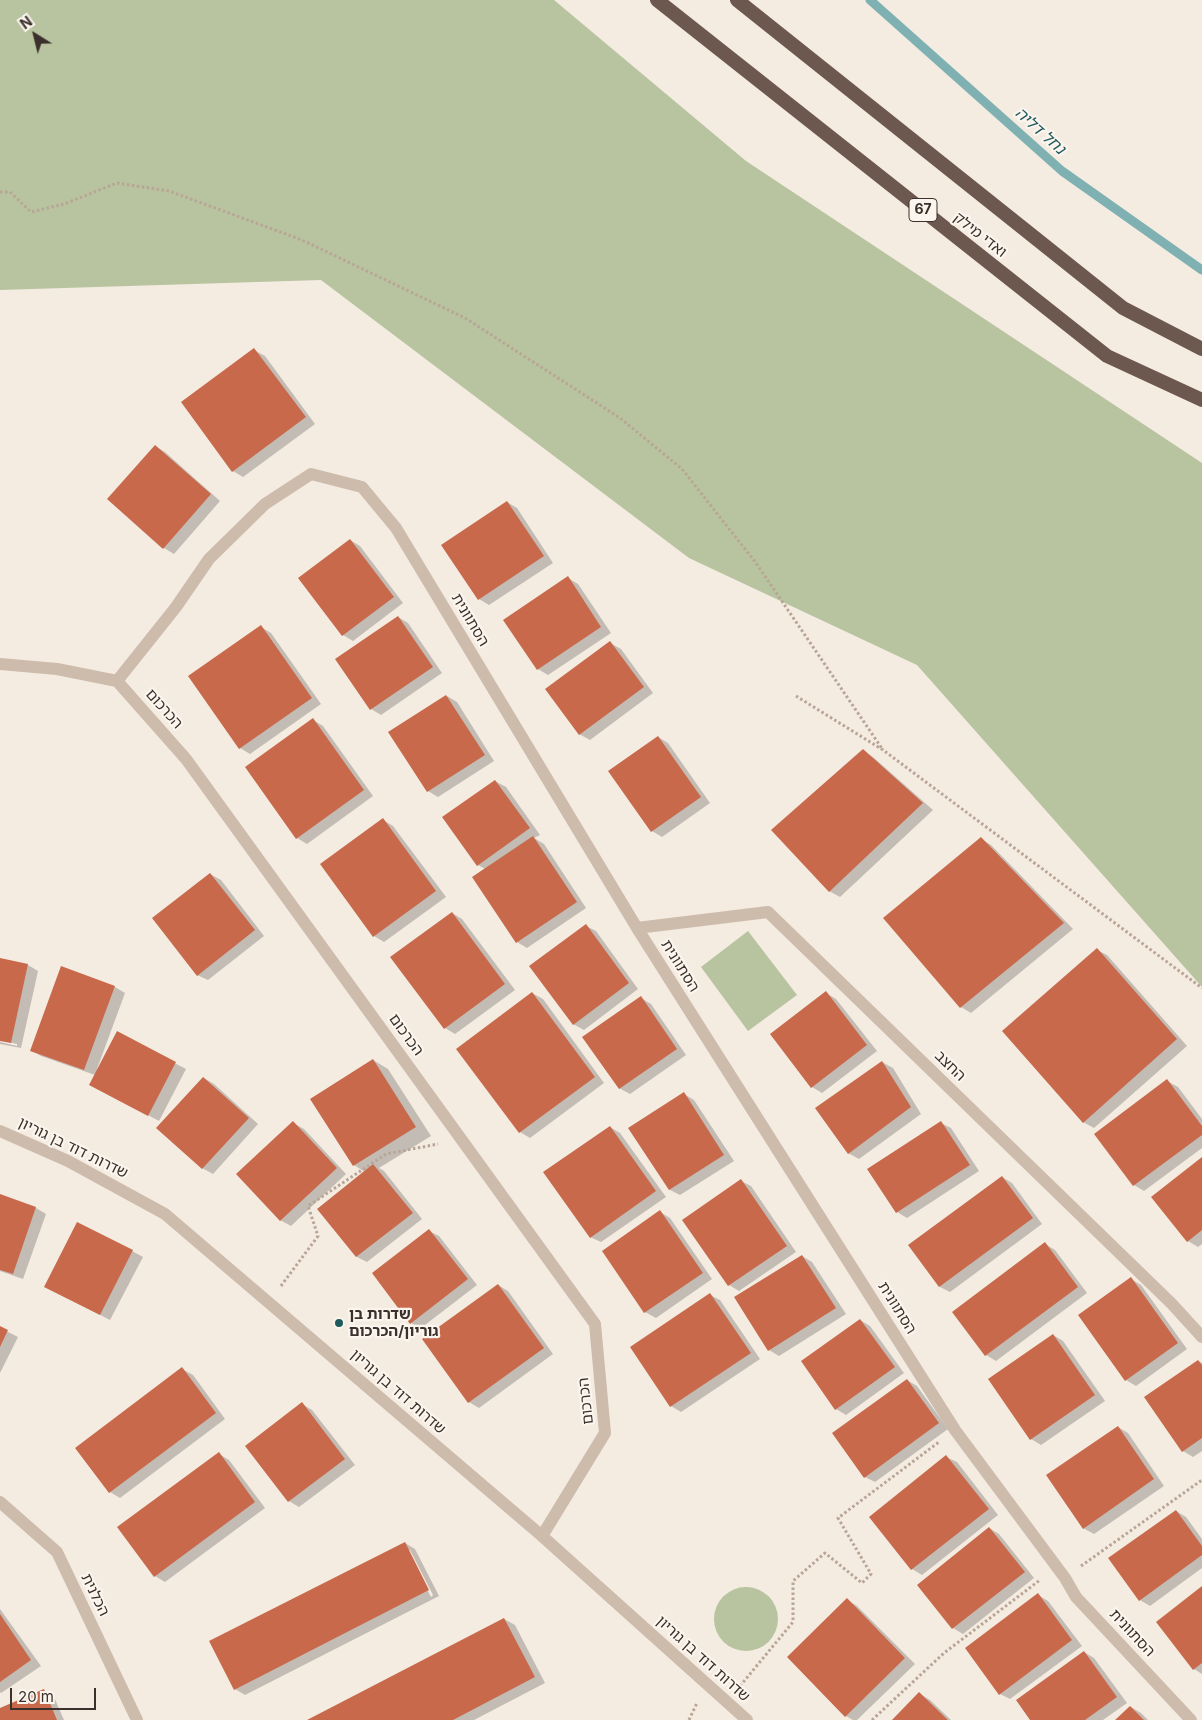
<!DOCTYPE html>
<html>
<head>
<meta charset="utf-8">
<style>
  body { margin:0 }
  #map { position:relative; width:1202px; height:1720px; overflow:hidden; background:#f4ebe1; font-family:Inter,sans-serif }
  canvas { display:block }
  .north { position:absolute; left:10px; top:10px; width:50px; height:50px; -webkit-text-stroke:4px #fbf5ee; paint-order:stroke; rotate:324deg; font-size:14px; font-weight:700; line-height:20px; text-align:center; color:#3b302b }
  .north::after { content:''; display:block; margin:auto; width:18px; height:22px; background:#3b302b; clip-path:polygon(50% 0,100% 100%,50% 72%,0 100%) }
  .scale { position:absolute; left:10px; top:1688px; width:86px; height:22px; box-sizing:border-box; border:2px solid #3b302b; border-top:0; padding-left:6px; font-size:15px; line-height:18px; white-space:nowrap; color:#3b302b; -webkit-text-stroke:4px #fbf5ee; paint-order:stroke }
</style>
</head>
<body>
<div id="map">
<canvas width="1202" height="1720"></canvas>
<div class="north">N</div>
<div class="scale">20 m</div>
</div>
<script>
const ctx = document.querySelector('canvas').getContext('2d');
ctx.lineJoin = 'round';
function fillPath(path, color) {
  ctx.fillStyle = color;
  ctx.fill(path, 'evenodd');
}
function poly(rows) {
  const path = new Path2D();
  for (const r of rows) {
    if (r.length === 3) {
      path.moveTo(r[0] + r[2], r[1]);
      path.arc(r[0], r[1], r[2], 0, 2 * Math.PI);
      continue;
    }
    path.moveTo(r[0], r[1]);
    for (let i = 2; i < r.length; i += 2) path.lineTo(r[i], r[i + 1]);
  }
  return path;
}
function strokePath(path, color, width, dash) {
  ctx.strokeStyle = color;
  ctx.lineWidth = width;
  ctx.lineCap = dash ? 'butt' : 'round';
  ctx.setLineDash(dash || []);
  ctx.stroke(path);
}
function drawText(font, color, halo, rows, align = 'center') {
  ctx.font = font + ' Inter,"Noto Sans Hebrew",sans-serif';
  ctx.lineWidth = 4.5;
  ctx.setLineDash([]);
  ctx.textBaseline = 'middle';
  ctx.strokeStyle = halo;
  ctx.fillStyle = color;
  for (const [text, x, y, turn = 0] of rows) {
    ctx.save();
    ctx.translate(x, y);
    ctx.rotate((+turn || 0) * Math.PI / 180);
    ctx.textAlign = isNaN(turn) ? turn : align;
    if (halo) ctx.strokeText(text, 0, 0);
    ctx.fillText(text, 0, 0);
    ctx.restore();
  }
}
fillPath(poly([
  [0,0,554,0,746,161,1202,463,1202,987,917,665,689,558,321,280,0,290],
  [748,931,797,995,748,1031,701,967],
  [746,1619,32]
]), '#b8c4a0');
fillPath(poly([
  [254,350,265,356,315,424,243,477,233,471],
  [155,446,165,452,220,501,174,554,164,548],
  [507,502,517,508,553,563,489,605,479,599],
  [350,540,360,546,403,603,353,641,343,635],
  [568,578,578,584,611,633,548,675,538,669],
  [398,617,408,623,442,673,381,715,371,709,337,659],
  [261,627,271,633,321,704,250,754,240,748],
  [610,643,621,649,653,693,590,740,579,734],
  [447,696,457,702,494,761,438,797,428,791],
  [313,720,323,726,373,796,307,844,297,838],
  [658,737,668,743,710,803,662,837,652,831],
  [863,751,873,757,933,810,840,897,829,891],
  [495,781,506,787,540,835,534,838,544,844,586,908,527,948,517,942,485,869,478,865,444,817],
  [383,820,393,826,446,897,384,942,374,936],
  [981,839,991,845,1073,929,971,1013,961,1007,885,918],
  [210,874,221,880,264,936,208,980,197,975],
  [452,913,462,919,515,990,455,1034,445,1028,392,957],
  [586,926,596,931,638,989,584,1030,573,1024],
  [1097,950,1107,955,1187,1046,1094,1128,1083,1122],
  [0,959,28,965,38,971,21,1048,0,1044,0,1042,17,1046,17,1044,0,1040],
  [115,987,125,993,97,1069,98,1070,117,1033,186,1069,159,1121,101,1090,95,1075,41,1056,31,1050],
  [532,993,543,999,604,1083,530,1138,520,1132,458,1049],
  [826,993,836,999,877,1051,822,1093,812,1087],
  [641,998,651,1004,686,1055,630,1094,619,1088],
  [373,1060,388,1069,431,1136,379,1168,384,1171,422,1219,367,1262,357,1257,319,1209,365,1172,354,1165,312,1099],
  [882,1062,893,1068,921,1114,859,1159,848,1153],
  [204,1078,214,1084,258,1124,213,1174,202,1168],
  [1167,1081,1178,1087,1202,1119,1202,1148,1144,1191,1134,1185,1096,1135],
  [684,1094,694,1100,734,1161,680,1195,670,1190,630,1129],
  [293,1123,304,1129,346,1174,291,1226,280,1220],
  [941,1123,951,1128,979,1171,907,1218,897,1212],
  [610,1127,620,1133,666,1197,601,1242,590,1237],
  [1202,1158,1202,1244,1198,1247,1188,1241,1153,1198],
  [1002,1177,1012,1183,1042,1224,950,1292,940,1287,910,1245],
  [741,1181,751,1186,796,1252,739,1291,729,1285],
  [0,1195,36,1208,46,1214,23,1279,0,1271],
  [660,1212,670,1218,712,1279,656,1318,645,1312],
  [429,1231,439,1236,477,1285,421,1328,411,1323],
  [1045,1244,1055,1250,1087,1293,996,1361,986,1355],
  [132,1251,143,1257,110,1320,56,1292],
  [802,1256,812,1262,846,1314,779,1356,769,1350,736,1298],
  [1131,1279,1141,1285,1187,1349,1136,1386,1126,1380],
  [498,1285,508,1291,553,1354,479,1408,469,1402],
  [710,1295,720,1300,760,1359,681,1412,671,1406,632,1347],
  [860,1320,870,1326,904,1373,846,1415,836,1409],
  [0,1328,18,1337,0,1373],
  [1053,1335,1063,1341,1105,1401,1041,1445,1031,1439,990,1379],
  [1198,1361,1202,1363,1202,1451,1193,1457,1183,1451],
  [182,1369,193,1375,225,1419,120,1498,110,1492,77,1448],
  [907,1380,917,1386,948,1429,875,1482,865,1477],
  [302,1404,312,1410,355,1465,299,1507,289,1501],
  [1118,1427,1128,1433,1164,1486,1094,1534,1083,1528],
  [219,1454,229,1460,265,1508,165,1582,155,1576],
  [946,1457,957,1462,998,1515,922,1575,912,1569,871,1517],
  [1176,1511,1186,1517,1202,1539,1202,1568,1150,1606,1140,1600],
  [989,1528,999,1534,1034,1578,963,1634,953,1628,919,1585],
  [405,1543,415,1549,439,1596,245,1695,235,1689,211,1642],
  [407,1550,410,1550,433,1595,431,1597],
  [1202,1588,1202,1674,1194,1669],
  [1038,1595,1048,1601,1082,1646,1010,1699,1000,1694],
  [847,1600,857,1606,915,1664,857,1720,853,1720,846,1716],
  [0,1609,41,1666,1,1693,0,1692],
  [504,1619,515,1625,545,1683,474,1720,310,1720],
  [1084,1652,1094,1658,1127,1703,1103,1720,1032,1720],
  [44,1691,54,1697,64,1720,0,1720,0,1709],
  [920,1694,930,1700,951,1720,894,1720],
  [1131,1707,1141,1713,1148,1720,1117,1720]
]), '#0003');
strokePath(poly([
  [870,0,1062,171,1202,270]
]), '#7fb0b2', 9);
fillPath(poly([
  [254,348,306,417,232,472,181,402],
  [155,445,211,494,163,549,107,499],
  [507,501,544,556,478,600,441,545],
  [350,539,394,597,342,636,298,578],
  [568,576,601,627,537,670,503,620],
  [398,616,433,667,370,710,335,659],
  [261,625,312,698,239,749,188,676],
  [610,641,644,687,579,735,545,689],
  [446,695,485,755,427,792,388,732],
  [313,718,364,790,296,839,245,767],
  [658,736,701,797,651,832,608,771],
  [863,749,923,803,829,892,771,830],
  [495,780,530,828,477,866,442,817],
  [383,818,436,891,373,937,320,864],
  [533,836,577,902,516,943,472,877],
  [981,837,1064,923,960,1008,883,918],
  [210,873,255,930,197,976,152,918],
  [452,912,505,984,444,1029,390,957],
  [586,924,629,983,573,1025,529,966],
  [1097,948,1177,1039,1083,1123,1002,1031],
  [0,958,28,964,11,1043,0,1041],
  [61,966,115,986,84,1070,30,1051],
  [826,991,867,1045,811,1088,770,1034],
  [532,992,595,1077,519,1133,456,1049],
  [641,996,677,1049,619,1089,582,1037],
  [117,1031,176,1062,148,1116,89,1085],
  [373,1059,416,1127,353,1166,310,1099],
  [882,1061,911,1107,848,1154,815,1108],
  [203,1077,249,1118,202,1169,156,1128],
  [1167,1079,1202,1126,1202,1135,1133,1186,1094,1134],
  [684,1092,724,1155,669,1190,628,1128],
  [293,1121,337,1168,280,1221,236,1174],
  [941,1121,970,1165,896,1213,867,1169],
  [610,1126,656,1191,590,1238,543,1172],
  [1202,1157,1202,1230,1187,1242,1151,1197],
  [373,1164,413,1213,356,1257,317,1209],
  [1002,1176,1033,1218,939,1287,908,1245],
  [741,1179,787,1246,728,1286,682,1220],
  [0,1194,36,1207,13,1274,0,1270],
  [660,1210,703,1273,644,1313,602,1251],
  [77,1222,133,1250,100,1315,44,1287],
  [429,1229,468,1279,410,1324,372,1273],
  [1045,1242,1078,1287,985,1356,952,1312],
  [802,1255,836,1308,768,1351,734,1297],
  [1131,1277,1178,1343,1125,1381,1078,1315],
  [498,1284,544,1348,468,1403,422,1339],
  [710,1293,751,1353,670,1407,630,1347],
  [860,1319,895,1367,835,1410,801,1361],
  [0,1326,8,1330,0,1347],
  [1053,1334,1095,1395,1030,1440,988,1379],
  [1198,1360,1202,1365,1202,1438,1182,1452,1144,1397],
  [182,1367,216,1413,109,1493,75,1448],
  [907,1379,939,1423,864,1478,832,1433],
  [302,1402,345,1459,288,1502,245,1446],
  [1118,1426,1154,1479,1083,1529,1046,1475],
  [219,1452,255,1502,154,1577,117,1527],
  [946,1455,989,1509,911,1570,869,1517],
  [1176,1510,1202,1546,1202,1555,1139,1601,1108,1558],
  [989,1527,1025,1572,952,1629,917,1585],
  [405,1542,429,1590,234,1690,209,1641],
  [1202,1586,1202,1663,1193,1670,1156,1622],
  [1038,1593,1072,1640,999,1695,965,1648],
  [847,1598,905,1658,845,1717,787,1657],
  [0,1614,31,1660,0,1682],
  [504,1618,535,1677,453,1720,307,1720],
  [1084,1651,1117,1697,1085,1720,1030,1720,1016,1700],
  [44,1689,57,1720,0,1720,0,1708],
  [919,1692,948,1720,892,1720],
  [1130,1706,1144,1720,1115,1720]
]), '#c8694b');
strokePath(poly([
  [0,192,10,192,31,212,64,204,117,183,169,191,302,240,465,318,620,418,682,469,756,563,883,750],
  [796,696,883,750,1202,988],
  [281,1286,318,1236,308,1206,386,1154,438,1144],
  [1081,1566,1202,1480],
  [740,1686,793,1622,793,1581,825,1553,862,1583,871,1574,838,1518,939,1442],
  [689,1720,697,1703],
  [872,1720,944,1653,1040,1580]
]), '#b9a596', 3, [2.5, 2.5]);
strokePath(poly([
  [0,664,57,669,117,681,186,759,595,1324,605,1433,542,1536],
  [117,681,176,607,209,559,265,504,311,474,362,487,396,528,637,928,955,1430,1065,1578,1076,1597,1191,1720],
  [637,928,768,912,1172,1304,1202,1337],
  [0,1131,68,1161,165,1214,542,1536,747,1720],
  [0,1502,57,1552,137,1720]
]), '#cdbbac', 12);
strokePath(poly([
  [657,0,1107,356,1202,400],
  [737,0,1123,308,1202,349]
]), '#6c584f', 14);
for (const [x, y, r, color] of [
  [339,1323,5,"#1f5a5e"]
]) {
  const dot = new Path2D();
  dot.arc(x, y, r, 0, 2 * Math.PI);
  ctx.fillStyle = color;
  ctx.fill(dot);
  strokePath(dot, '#fbf5ee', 2);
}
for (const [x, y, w] of [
  [923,210,28]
]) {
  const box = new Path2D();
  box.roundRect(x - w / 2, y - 11.5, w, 23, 4);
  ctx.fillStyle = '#fbf5ee';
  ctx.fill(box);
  strokePath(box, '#3b302b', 1);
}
drawText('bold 14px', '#3b302b', null, [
  ["67",923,210]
]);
drawText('15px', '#3b302b', '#fbf5ee', [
  ["ואדי מילק",980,235,38],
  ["הסתוונית",470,620,59],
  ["הכרכום",164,709,48],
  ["הסתוונית",680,966,58],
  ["הכרכום",406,1035,54],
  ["החצב",950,1066,44],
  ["שדרות דוד בן גוריון",73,1148,26],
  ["הסתוונית",897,1308,58],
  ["שדרות דוד בן גוריון",398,1392,41],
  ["הכרכום",586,1401,-96],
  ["הכלנית",95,1595,64],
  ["הסתוונית",1132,1633,47],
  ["שדרות דוד בן גוריון",703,1659,42]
]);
drawText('bold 15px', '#3b302b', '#fbf5ee', [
  ["שדרות בן",349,1314],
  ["גוריון/הכרכום",349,1331]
], 'left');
drawText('italic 16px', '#1f5a5e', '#fbf5ee', [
  ["נחל דליה",1040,131,42]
]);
</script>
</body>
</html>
